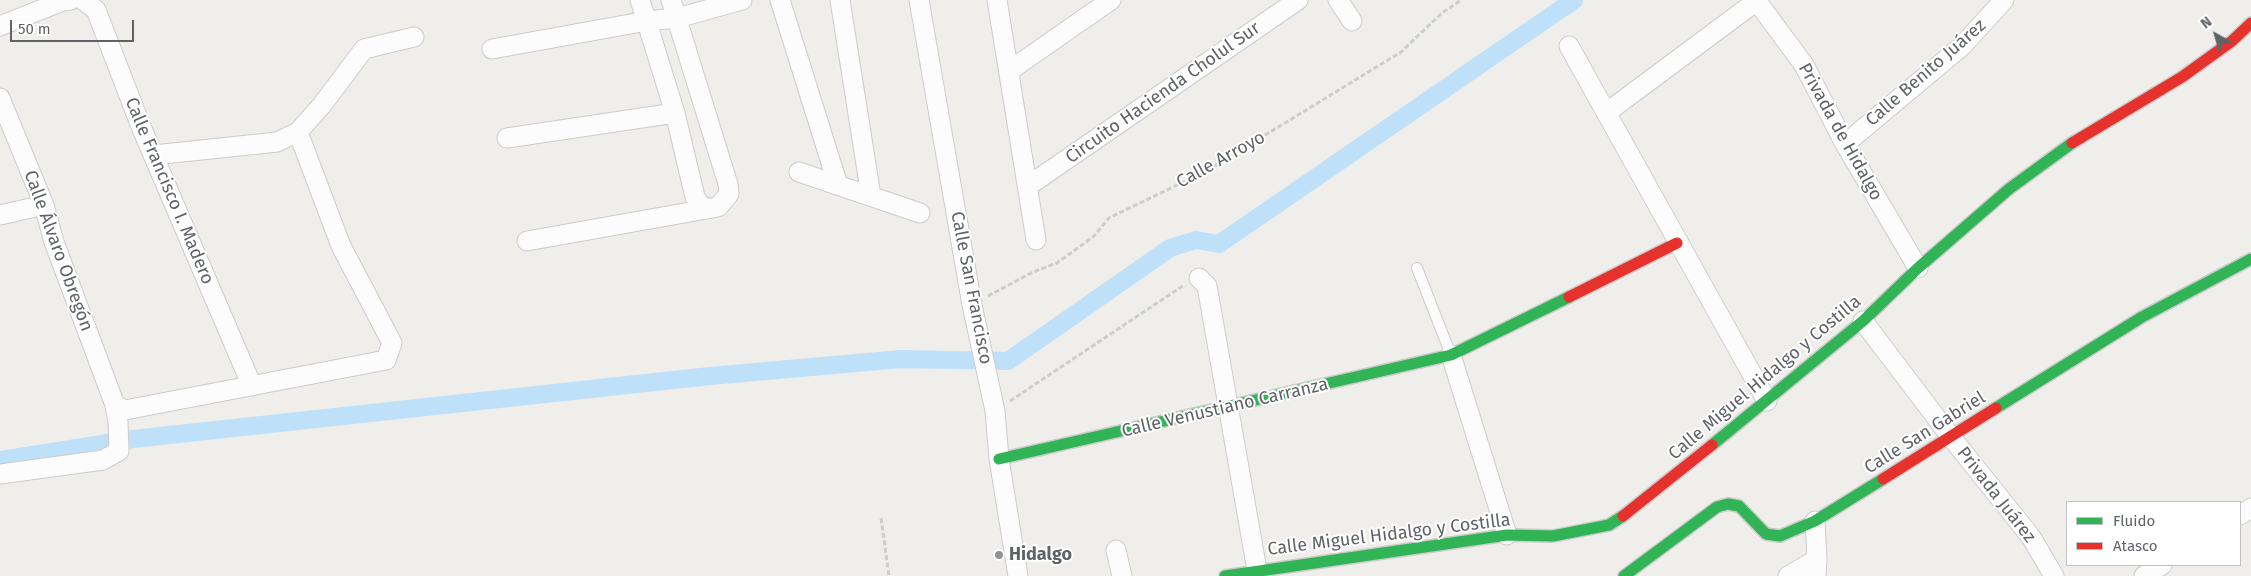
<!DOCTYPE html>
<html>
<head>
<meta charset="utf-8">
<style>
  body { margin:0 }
  #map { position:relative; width:2251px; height:576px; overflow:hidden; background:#efeeea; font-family:"Fira Sans",sans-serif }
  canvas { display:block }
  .legend { position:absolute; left:2066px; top:501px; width:175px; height:65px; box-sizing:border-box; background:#fff; border:1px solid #bfc1c3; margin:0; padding:6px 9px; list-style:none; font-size:15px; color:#5f6368 }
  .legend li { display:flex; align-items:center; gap:10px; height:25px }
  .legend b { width:25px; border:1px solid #bfc1c3 }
  .north { position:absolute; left:2191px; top:10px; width:50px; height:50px; -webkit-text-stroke:4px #fff; paint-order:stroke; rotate:322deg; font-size:14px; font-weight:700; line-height:20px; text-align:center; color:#5f6368 }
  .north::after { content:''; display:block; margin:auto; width:18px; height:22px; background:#5f6368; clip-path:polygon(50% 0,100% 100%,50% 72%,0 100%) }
  .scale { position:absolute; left:10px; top:20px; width:124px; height:22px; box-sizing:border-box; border:2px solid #5f6368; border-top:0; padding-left:6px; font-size:15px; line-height:18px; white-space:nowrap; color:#5f6368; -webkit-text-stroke:4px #fff; paint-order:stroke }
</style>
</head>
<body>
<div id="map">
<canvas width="2251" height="576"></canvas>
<ul class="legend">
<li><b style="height:6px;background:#30b455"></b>Fluido</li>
<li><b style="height:6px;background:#e5322d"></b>Atasco</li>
</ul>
<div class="north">N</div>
<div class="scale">50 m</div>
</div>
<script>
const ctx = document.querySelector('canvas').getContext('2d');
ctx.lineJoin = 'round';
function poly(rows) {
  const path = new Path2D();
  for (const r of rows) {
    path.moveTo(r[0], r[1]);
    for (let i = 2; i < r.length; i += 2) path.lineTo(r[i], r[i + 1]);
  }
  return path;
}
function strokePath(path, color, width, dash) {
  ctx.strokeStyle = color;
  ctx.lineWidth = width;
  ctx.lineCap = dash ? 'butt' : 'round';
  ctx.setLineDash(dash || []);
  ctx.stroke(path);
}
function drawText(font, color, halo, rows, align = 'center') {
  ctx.font = font + ' "Fira Sans",sans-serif';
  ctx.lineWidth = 4;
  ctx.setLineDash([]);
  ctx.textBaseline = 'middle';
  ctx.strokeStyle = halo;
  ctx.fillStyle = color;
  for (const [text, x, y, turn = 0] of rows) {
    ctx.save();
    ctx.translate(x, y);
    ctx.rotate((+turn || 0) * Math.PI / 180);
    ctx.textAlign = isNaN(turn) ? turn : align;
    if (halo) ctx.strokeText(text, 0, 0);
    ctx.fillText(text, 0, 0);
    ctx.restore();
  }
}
strokePath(poly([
  [0,460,133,439,710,376,901,359,1008,361,1170,248,1196,240,1219,244,1574,0]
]), '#bfe0f9', 18);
const lane = poly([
  [1417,268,1451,355]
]);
const street = poly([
  [83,0,96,10,142,129,252,386],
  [640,0,675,113,695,197,700,205,707,208],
  [780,0,838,185],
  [840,0,871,196],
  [919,0,972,305,995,411,999,459,1018,576],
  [997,0,1036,240],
  [1338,0,1352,21],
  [1756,0,1804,65,1845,144,1918,268],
  [0,26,63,1,71,0],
  [1569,46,1767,401],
  [492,49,647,21,677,18,742,0],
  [1009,71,1111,0],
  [0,98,44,205,54,242,115,405,118,422,119,451,103,460,0,474],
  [1606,113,1758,0],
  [507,138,675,113],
  [1845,144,1962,46,2004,0],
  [154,155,277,142,298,132,322,105,364,49,414,37],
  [799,172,920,213],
  [1028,186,1298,0],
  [0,215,44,205],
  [527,241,718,207,729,194,728,184,671,0],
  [1199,278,1207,286,1257,570],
  [1863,321,1951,437,2031,537,2054,576],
  [1451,355,1507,535],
  [115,405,125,410,386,360,392,343,341,246,298,132],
  [2240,515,2251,508],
  [1815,521,1817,559,1816,576],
  [1116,550,1122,576],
  [1788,576,1817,559],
  [2144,576,2162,565]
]);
const fast = poly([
  [1996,408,2142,317,2251,259],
  [1712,445,1863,321,1918,268,2009,189,2072,143],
  [999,459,1451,355,1569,297],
  [1225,576,1507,535,1553,536,1609,525,1623,516],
  [1624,576,1717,507,1728,504,1739,506,1766,534,1780,536,1815,521,1883,479]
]);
const jam = poly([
  [2072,143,2182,77,2232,41,2251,23],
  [1569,297,1677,243],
  [1883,479,1996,408],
  [1623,516,1712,445]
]);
strokePath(lane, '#cbcccc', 12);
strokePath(street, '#cbcccc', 21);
strokePath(fast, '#cacacb', 14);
strokePath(jam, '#cacacb', 14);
strokePath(poly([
  [988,296,1033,272,1057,263,1093,237,1109,218,1208,170,1401,52,1442,13,1461,0],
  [1010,401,1184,285],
  [881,518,889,576]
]), '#cacfcc', 3, [5, 2.5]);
strokePath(lane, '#fdfcfc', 10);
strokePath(street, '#fdfcfc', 19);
strokePath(fast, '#30b455', 11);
strokePath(jam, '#e5322d', 11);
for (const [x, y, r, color] of [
  [999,555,5,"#919496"]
]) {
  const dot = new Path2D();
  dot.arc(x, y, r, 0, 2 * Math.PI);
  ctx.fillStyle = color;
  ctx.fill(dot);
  strokePath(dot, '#fff', 2);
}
drawText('18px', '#5f6368', '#fff', [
  ["Calle Benito Juárez",1926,73,-41],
  ["Circuito Hacienda Cholul Sur",1163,93,-35],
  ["Privada de Hidalgo",1840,132,61],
  ["Calle Arroyo",1221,160,-29],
  ["Calle Francisco I. Madero",169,191,67],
  ["Calle Álvaro Obregón",58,251,70],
  ["Calle San Francisco",971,288,79],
  ["Calle Miguel Hidalgo y Costilla",1765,378,-40],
  ["Calle Venustiano Carranza",1225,408,-13],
  ["Calle San Gabriel",1925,433,-32],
  ["Privada Juárez",1996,495,52],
  ["Calle Miguel Hidalgo y Costilla",1389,535,-7]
]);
drawText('bold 18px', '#5f6368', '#fff', [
  ["Hidalgo",1009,555]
], 'left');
</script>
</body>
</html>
